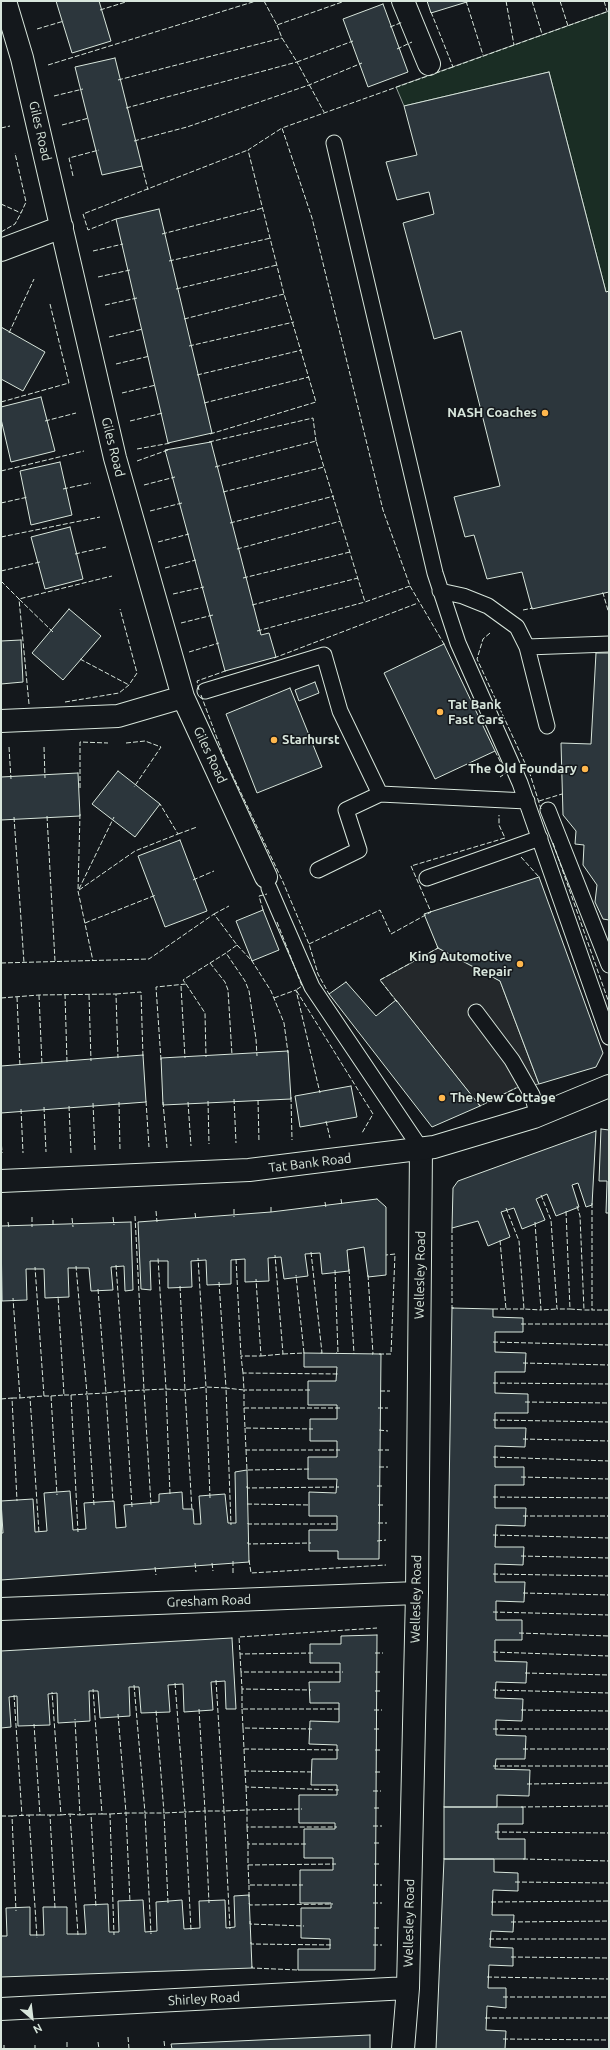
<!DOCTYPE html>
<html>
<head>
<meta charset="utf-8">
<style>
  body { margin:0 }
  #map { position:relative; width:610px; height:2050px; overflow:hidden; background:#14181c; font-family:Ubuntu,sans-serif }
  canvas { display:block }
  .frame { position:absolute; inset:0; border:2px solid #d8e6dc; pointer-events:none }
  .north { position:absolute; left:12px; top:1998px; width:40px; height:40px; -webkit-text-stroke:3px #14181c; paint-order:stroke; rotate:152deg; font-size:11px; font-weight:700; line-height:16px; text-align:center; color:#d8e6dc }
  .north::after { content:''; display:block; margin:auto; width:14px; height:18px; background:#d8e6dc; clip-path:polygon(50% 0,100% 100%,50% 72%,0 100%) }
</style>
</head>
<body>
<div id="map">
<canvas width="610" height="2050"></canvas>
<div class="frame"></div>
<div class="north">N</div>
</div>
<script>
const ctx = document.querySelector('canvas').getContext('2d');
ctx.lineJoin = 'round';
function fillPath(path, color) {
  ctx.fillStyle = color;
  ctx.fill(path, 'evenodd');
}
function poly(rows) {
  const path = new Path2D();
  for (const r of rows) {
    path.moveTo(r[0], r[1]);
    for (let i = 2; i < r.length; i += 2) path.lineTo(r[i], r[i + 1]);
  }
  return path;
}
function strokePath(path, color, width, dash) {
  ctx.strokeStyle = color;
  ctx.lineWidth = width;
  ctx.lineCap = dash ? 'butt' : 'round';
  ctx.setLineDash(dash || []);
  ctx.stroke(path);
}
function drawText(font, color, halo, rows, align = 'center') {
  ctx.font = font + ' Ubuntu,sans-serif';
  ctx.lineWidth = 3;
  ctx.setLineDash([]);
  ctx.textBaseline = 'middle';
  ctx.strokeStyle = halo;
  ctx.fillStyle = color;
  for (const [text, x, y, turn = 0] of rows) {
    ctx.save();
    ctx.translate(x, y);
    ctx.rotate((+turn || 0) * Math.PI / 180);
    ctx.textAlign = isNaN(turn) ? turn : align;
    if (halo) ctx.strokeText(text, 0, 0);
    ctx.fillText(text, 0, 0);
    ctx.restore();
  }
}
const green = poly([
  [609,11,609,291,606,292,549,72,404,106,396,87,609,11]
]);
fillPath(green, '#1a2d24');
strokePath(green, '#939e99', 1);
const parking = poly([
  [438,948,500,981,539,1084,516,1088,480,1106,380,980,438,948]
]);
fillPath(parking, '#24282b');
strokePath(parking, '#939e99', 1);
const building = poly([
  [56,1,99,1,111,41,72,53,56,1],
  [427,1,470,1,431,13,427,1],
  [383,4,408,72,368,87,343,19,383,4],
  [115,58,142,166,102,175,75,67,115,58],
  [549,72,606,292,609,291,609,592,532,609,522,572,487,579,474,535,465,537,454,497,500,486,461,331,434,339,403,223,434,214,429,192,397,200,386,162,417,155,404,106,549,72],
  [159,209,212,433,168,443,116,219,159,209],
  [1,327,45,352,23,391,1,379,1,327],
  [41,397,55,451,11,462,1,419,1,407,41,397],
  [211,442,261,635,269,633,276,657,225,671,165,450,211,442],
  [60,462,72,515,31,525,20,471,60,462],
  [70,527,83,579,45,589,31,537,70,527],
  [69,609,101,636,63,680,32,653,69,609],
  [21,640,23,682,1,684,1,641,21,640],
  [444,644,495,751,435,779,384,673,444,644],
  [596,653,609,653,609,920,603,919,595,902,597,885,583,865,584,845,575,844,576,831,563,815,561,743,591,744,596,653],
  [315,682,319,693,299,701,295,690,315,682],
  [290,688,322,767,257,793,226,714,290,688],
  [118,771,160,804,135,837,92,804,118,771],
  [78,773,80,816,1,820,1,777,78,773],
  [180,840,207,911,165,927,138,856,180,840],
  [539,877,603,1053,596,1067,539,1084,500,981,438,948,424,914,539,877],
  [263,910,279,950,252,961,236,921,263,910],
  [346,982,376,1016,396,1000,480,1106,432,1127,329,994,346,982],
  [288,1051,291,1099,163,1105,161,1058,288,1051],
  [143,1055,146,1102,1,1113,1,1066,143,1055],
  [351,1086,357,1117,300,1127,295,1096,351,1086],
  [601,1129,609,1130,609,1213,606,1213,607,1181,599,1181,601,1129],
  [596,1131,592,1205,586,1207,578,1183,572,1185,579,1207,556,1216,547,1194,536,1199,545,1220,522,1229,514,1208,501,1212,510,1237,488,1246,478,1221,452,1228,453,1188,458,1181,596,1131],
  [377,1199,386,1207,386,1275,368,1277,364,1247,347,1250,349,1271,322,1274,320,1253,305,1254,308,1276,284,1279,281,1257,268,1258,269,1281,245,1282,245,1259,231,1260,231,1284,207,1285,206,1260,191,1261,192,1287,168,1288,168,1261,150,1261,151,1290,141,1289,138,1222,271,1212,377,1199],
  [131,1222,133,1290,125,1291,124,1266,111,1267,113,1290,91,1291,89,1268,68,1268,69,1297,45,1298,44,1269,26,1269,27,1300,2,1301,1,1226,131,1222],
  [452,1308,493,1309,493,1317,523,1318,523,1332,495,1332,495,1352,526,1353,525,1372,495,1372,495,1393,528,1394,528,1413,495,1413,495,1428,526,1428,525,1447,495,1446,495,1467,524,1467,524,1485,495,1485,495,1508,526,1508,525,1526,496,1525,495,1547,524,1547,523,1565,495,1564,495,1582,525,1582,524,1602,496,1601,496,1620,522,1620,522,1640,495,1640,495,1661,527,1662,526,1683,496,1682,495,1698,523,1699,522,1721,496,1720,496,1735,526,1736,525,1759,496,1759,495,1769,530,1770,529,1796,497,1795,497,1807,444,1807,452,1308],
  [304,1353,381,1354,379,1559,338,1559,338,1551,309,1551,309,1530,337,1530,337,1516,309,1516,309,1492,336,1493,337,1479,308,1479,308,1457,337,1457,337,1441,310,1441,310,1419,337,1419,337,1405,308,1405,308,1381,336,1381,337,1367,304,1367,304,1353],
  [247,1470,249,1562,1,1580,1,1533,3,1533,1,1501,33,1499,35,1532,47,1531,44,1493,70,1491,73,1530,86,1529,84,1503,114,1501,116,1528,126,1527,124,1505,159,1502,159,1494,182,1492,183,1509,193,1509,194,1524,201,1524,199,1496,225,1494,228,1523,236,1523,235,1472,247,1470],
  [377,1635,375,1970,298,1970,298,1949,330,1949,330,1939,301,1938,301,1908,331,1908,331,1903,300,1903,300,1870,333,1870,333,1858,304,1858,304,1829,335,1829,335,1823,299,1823,299,1795,337,1795,337,1785,311,1785,312,1759,337,1759,337,1745,309,1744,310,1721,339,1722,339,1703,310,1703,309,1682,340,1682,340,1663,310,1663,310,1644,341,1644,341,1636,377,1635],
  [232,1638,236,1709,226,1709,225,1681,211,1682,213,1710,184,1712,183,1684,168,1685,170,1712,141,1713,139,1687,129,1687,130,1716,100,1718,98,1691,89,1691,90,1721,58,1723,57,1693,48,1694,50,1725,18,1726,17,1696,9,1697,11,1727,1,1728,1,1651,232,1638],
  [444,1807,523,1807,523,1824,498,1824,498,1839,525,1839,525,1859,444,1859,444,1807],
  [444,1859,494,1859,494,1872,518,1873,518,1891,493,1890,492,1915,514,1915,513,1932,491,1931,490,1947,513,1948,513,1966,489,1965,488,1988,506,1988,506,2008,487,2006,486,2030,506,2031,505,2049,436,2049,444,1859],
  [249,1895,252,1968,1,1977,1,1936,7,1936,6,1908,30,1907,30,1935,44,1935,43,1907,67,1907,67,1934,86,1934,84,1905,108,1904,109,1932,119,1932,118,1901,143,1900,145,1932,157,1931,156,1902,182,1900,184,1929,200,1928,199,1901,225,1900,226,1928,235,1927,234,1896,249,1895],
  [370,2035,370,2049,172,2049,171,2044,370,2035]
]);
fillPath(building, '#2c363c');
strokePath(building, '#d8e6dc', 1);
const lane = poly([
  [334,143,435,573,458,643,520,783,609,1037],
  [440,591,463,596,488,606,517,627,527,647],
  [205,691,324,655,340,711,380,794,346,810,359,850,318,870],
  [547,726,527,647,609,644],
  [380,794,527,801],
  [548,810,609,965],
  [427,878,540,838],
  [269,888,312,987,421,1149],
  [476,1012,512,1060,532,1095,538,1115]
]);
const street = poly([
  [5,1,22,58,115,458,183,697,266,877],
  [403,1,429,64],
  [1,250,62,227],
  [1,721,118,716,183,697],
  [1,1609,417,1593],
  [1,2009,408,1988],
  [403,2049,408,1988,417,1593,421,1149]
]);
const secondary = poly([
  [1,1181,249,1170,434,1147,534,1117,609,1086]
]);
strokePath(lane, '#d8e6dc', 17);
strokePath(street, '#d8e6dc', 24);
strokePath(secondary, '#d8e6dc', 24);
strokePath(lane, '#14181c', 15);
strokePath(street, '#14181c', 22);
strokePath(secondary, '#14181c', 22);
strokePath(poly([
  [264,1,277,25,345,1],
  [466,1,483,55],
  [506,1,514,45],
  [532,1,542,34],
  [560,1,568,26],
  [604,1,607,11],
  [100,10,129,1],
  [431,12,453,67,609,11],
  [277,25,282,38,297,62,353,41],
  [390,27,403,22],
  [37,29,64,21],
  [397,49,412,42],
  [48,65,256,1],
  [118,80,282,38],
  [54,96,83,89],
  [126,108,297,62,324,112],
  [62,125,89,118],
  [1,128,10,126],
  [134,141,187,127,309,85,362,63],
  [142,166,148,190],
  [73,176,69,158,99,150],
  [1,204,21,213,26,202,15,153],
  [116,219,88,230,83,214,248,150],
  [1,232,15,224,21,213],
  [162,234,263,208],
  [93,251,123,244],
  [169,261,271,238],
  [98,277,130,270],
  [176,289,277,265],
  [105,305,137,298],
  [184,319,284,294],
  [9,333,34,279],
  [109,337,143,329],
  [189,346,294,322],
  [116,364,150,356],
  [197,375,302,350],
  [122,393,156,385],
  [1,402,69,383,50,304],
  [204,403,309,377],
  [45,421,76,413],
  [130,421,163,413],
  [210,434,316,402,284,294,248,150,282,128],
  [209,442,313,418,316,441],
  [137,449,171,443],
  [137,461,168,450],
  [215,467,316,441,365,602,410,586,383,510,312,218,282,128,453,67],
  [1,471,84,451],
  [144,485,175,477],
  [63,489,91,483],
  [223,492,324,467],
  [1,503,28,497],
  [150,511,182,503],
  [230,523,334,496],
  [1,537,100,517],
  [158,542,189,534],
  [237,549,341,521],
  [75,554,106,547],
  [165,568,196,560],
  [1,571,40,562],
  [243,578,350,552],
  [1,581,19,599,29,704],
  [410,586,444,644],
  [602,593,603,593,609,614],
  [173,594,204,587],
  [252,605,358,578],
  [523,610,533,608],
  [181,623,213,615],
  [257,631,365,602],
  [53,632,19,599,112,576],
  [490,633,483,639,477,659,530,774,541,809],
  [189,652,219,643],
  [274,658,418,603],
  [80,659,129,685],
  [199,690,197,681,228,670],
  [201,695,224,757,283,882,309,944,318,974,329,994],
  [65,702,119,693,129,685,137,673,120,609],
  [126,743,145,741,161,747,134,787],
  [9,747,11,779],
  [44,747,45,778],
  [495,751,506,773,500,777],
  [80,788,80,742,108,743],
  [539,801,562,794],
  [80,814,78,891,93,961],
  [47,816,55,961],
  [14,817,24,963],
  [178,834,197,827],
  [553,843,609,1003],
  [521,857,539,877],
  [193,880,214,871],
  [79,889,114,817],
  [79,890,135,851,178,834,160,804],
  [263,910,259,896,267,894],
  [214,914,229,906],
  [277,922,302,986,296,990,373,1114,362,1133],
  [85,923,156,895],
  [309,944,380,910,391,934,431,912,411,866,505,838,499,825,499,815],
  [237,945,252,961,271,991,284,1023,288,1053],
  [1,963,149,959,214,914,237,945,226,953],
  [210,963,225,982,228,990,232,1055],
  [186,984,205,1013,206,1057],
  [181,986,185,1058],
  [65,994,67,1062],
  [116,994,141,992,143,1057],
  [39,995,42,1065],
  [89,995,91,1061],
  [17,997,20,1067],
  [1,998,39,995,116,994,118,1058],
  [274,998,296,990,320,1093],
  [397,1002,380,980,438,948,437,946],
  [161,1060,156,987,186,984,183,980,226,953,245,981,249,991,256,1039,257,1056],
  [291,1097,292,1140],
  [234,1099,236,1143],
  [258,1100,259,1142],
  [146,1101,149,1147],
  [208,1101,209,1144],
  [119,1102,120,1150],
  [163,1102,167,1148],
  [188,1102,191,1146],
  [93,1103,95,1151],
  [478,1103,480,1106,516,1088],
  [69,1106,71,1153],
  [44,1107,46,1152],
  [21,1109,23,1153],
  [326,1121,330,1138],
  [1,1138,2,1153],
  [541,1195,551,1220,557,1309,570,1309],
  [341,1199,342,1206],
  [325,1202,326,1208],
  [592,1203,592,1310,609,1310],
  [577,1206,580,1216,584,1310,592,1310],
  [271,1207,271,1213],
  [506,1208,519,1241,524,1309,541,1310],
  [234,1209,234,1217],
  [156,1211,157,1222],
  [566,1211,570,1309,584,1310],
  [195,1213,196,1220],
  [135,1216,144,1390,166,1389,158,1258],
  [32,1217,32,1227],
  [113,1217,114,1225],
  [72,1218,73,1227],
  [53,1220,53,1226],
  [8,1222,9,1228],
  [535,1222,541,1310,557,1309],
  [452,1228,452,1308,454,1308],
  [311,1252,322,1353,320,1353],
  [236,1259,241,1356],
  [349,1269,354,1354],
  [335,1270,338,1353,336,1353],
  [368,1275,373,1354,372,1354],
  [219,1282,226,1388,244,1390,243,1373,338,1374],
  [180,1286,185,1390,206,1387,198,1258],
  [98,1289,106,1393,125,1391,116,1265],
  [493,1309,506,1309,500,1240],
  [506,1309,524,1309],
  [521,1324,609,1324],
  [493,1342,609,1345],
  [283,1354,304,1353,296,1275],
  [379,1354,391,1354,395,1254,386,1255],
  [261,1356,283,1354,275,1255],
  [523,1363,609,1365],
  [243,1373,241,1356,261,1356,256,1279],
  [493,1383,609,1384],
  [310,1390,244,1390,244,1408,340,1408],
  [380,1391,390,1391],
  [64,1395,71,1395,78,1532],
  [71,1395,87,1394,76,1266],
  [44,1396,51,1396,57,1495],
  [51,1396,64,1395,58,1296],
  [30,1397,44,1396,35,1267],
  [12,1398,20,1398,13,1298],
  [20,1398,30,1397,39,1533],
  [1,1399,12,1398,17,1501],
  [525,1402,609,1403],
  [244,1408,245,1428,313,1429],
  [378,1408,388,1408],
  [493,1420,609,1422],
  [245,1428,246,1450,340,1450],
  [379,1430,388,1431],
  [523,1439,609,1441],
  [246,1450,247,1470,311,1469],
  [378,1450,389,1450],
  [493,1457,609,1461],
  [379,1467,388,1467],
  [521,1477,609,1479],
  [247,1486,247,1488,339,1487],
  [377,1486,384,1486],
  [170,1494,166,1389,185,1390,192,1511],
  [493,1497,609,1498],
  [210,1498,206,1387,226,1388,231,1525],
  [247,1504,310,1505],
  [94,1505,87,1394,106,1393,113,1502],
  [378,1505,385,1505],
  [132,1507,125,1391,144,1390,151,1505],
  [523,1516,609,1516],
  [248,1523,248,1524,338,1524],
  [378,1523,387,1523],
  [493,1535,609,1538],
  [377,1541,386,1540],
  [248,1542,248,1544,311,1543],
  [521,1556,609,1558],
  [249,1560,251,1573,386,1565],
  [233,1561,233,1575],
  [195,1563,196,1572],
  [212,1563,213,1571],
  [155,1567,156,1575],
  [493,1574,609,1576],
  [523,1593,609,1595],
  [493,1612,609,1615],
  [519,1633,609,1636],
  [493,1652,609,1656],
  [313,1653,240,1654,239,1637,377,1628],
  [375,1653,383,1653],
  [240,1654,241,1672,343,1672],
  [241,1672,242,1689,311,1690],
  [375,1672,382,1672],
  [525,1673,609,1675],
  [216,1680,224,1811,247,1810,247,1827,337,1827],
  [175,1683,185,1812,205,1811,209,1903],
  [134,1685,145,1813,164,1813,156,1710],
  [242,1689,242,1709,340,1709],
  [493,1690,609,1693],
  [375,1691,381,1691],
  [14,1695,22,1816],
  [199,1709,205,1811,224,1811,230,1929],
  [242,1709,243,1728,312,1729],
  [374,1710,382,1710],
  [521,1710,609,1711],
  [118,1714,126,1813,145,1813,151,1934],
  [243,1728,244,1749,339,1750],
  [374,1729,381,1729],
  [493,1729,609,1729],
  [244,1749,245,1771,313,1772],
  [523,1749,609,1749],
  [375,1750,382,1750],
  [493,1766,609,1766],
  [245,1771,246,1787,339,1790],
  [375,1772,381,1772],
  [527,1784,609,1783],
  [246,1787,247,1810,302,1809],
  [373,1791,381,1791],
  [521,1807,609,1806],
  [374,1808,380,1808],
  [70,1814,80,1815,75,1719],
  [91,1814,102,1814,93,1689],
  [102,1814,110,1814,114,1935],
  [110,1814,126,1813,130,1902],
  [29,1815,40,1815,34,1724],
  [40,1815,50,1815,55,1908],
  [50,1815,61,1815,52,1692],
  [61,1815,70,1814,78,1935],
  [80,1815,91,1814,96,1907],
  [1,1816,12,1816,16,1911],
  [12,1816,29,1815,37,1938],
  [373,1826,382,1826],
  [247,1827,248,1844,306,1844],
  [495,1832,609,1833],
  [374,1843,381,1843],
  [248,1844,248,1865,336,1864],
  [523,1859,609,1861],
  [374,1864,380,1864],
  [248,1865,249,1885,303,1885],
  [515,1882,609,1883],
  [249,1885,249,1897],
  [373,1885,382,1885],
  [491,1902,609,1901],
  [168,1903,164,1813,185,1812,191,1930],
  [249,1903,250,1905,333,1904],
  [373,1903,382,1903],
  [250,1921,250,1924,304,1926],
  [511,1922,609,1921],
  [374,1928,380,1928],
  [489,1939,609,1939],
  [251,1942,251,1944,333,1945],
  [373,1945,382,1945],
  [511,1957,609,1958],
  [252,1966,252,1968,298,1970],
  [487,1977,609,1979],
  [503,1997,609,1997],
  [485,2018,609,2018],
  [128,2037,129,2049],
  [503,2039,609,2040],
  [164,2041,165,2049],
  [67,2042,67,2049],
  [98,2042,99,2049],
  [4,2045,4,2049],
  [35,2045,35,2049]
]), '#d8e6dc', 1, [5, 2]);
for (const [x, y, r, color] of [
  [545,413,4,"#ffb74d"],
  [440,712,4,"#ffb74d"],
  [274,740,4,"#ffb74d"],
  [585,769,4,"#ffb74d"],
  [520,964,4,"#ffb74d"],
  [442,1098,4,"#ffb74d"]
]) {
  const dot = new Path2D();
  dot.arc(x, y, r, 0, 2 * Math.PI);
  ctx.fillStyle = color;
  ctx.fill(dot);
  strokePath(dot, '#14181c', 1.5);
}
drawText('13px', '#d8e6dc', '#14181c', [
  ["Giles Road",40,131,77],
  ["Giles Road",113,447,76],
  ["Giles Road",210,755,65],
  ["Tat Bank Road",310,1163,-7],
  ["Wellesley Road",420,1275,-89],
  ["Wellesley Road",416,1599,-89],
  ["Gresham Road",209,1601,-2],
  ["Wellesley Road",409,1923,-89],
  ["Shirley Road",204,1999,-3]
]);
drawText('bold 13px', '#d8e6dc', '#14181c', [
  ["NASH Coaches",537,413],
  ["Tat Bank",448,705,"left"],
  ["Fast Cars",448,720,"left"],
  ["Starhurst",282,740,"left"],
  ["The Old Foundary",577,769],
  ["King Automotive",512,957],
  ["Repair",512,972],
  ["The New Cottage",450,1098,"left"]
], 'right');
</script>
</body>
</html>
